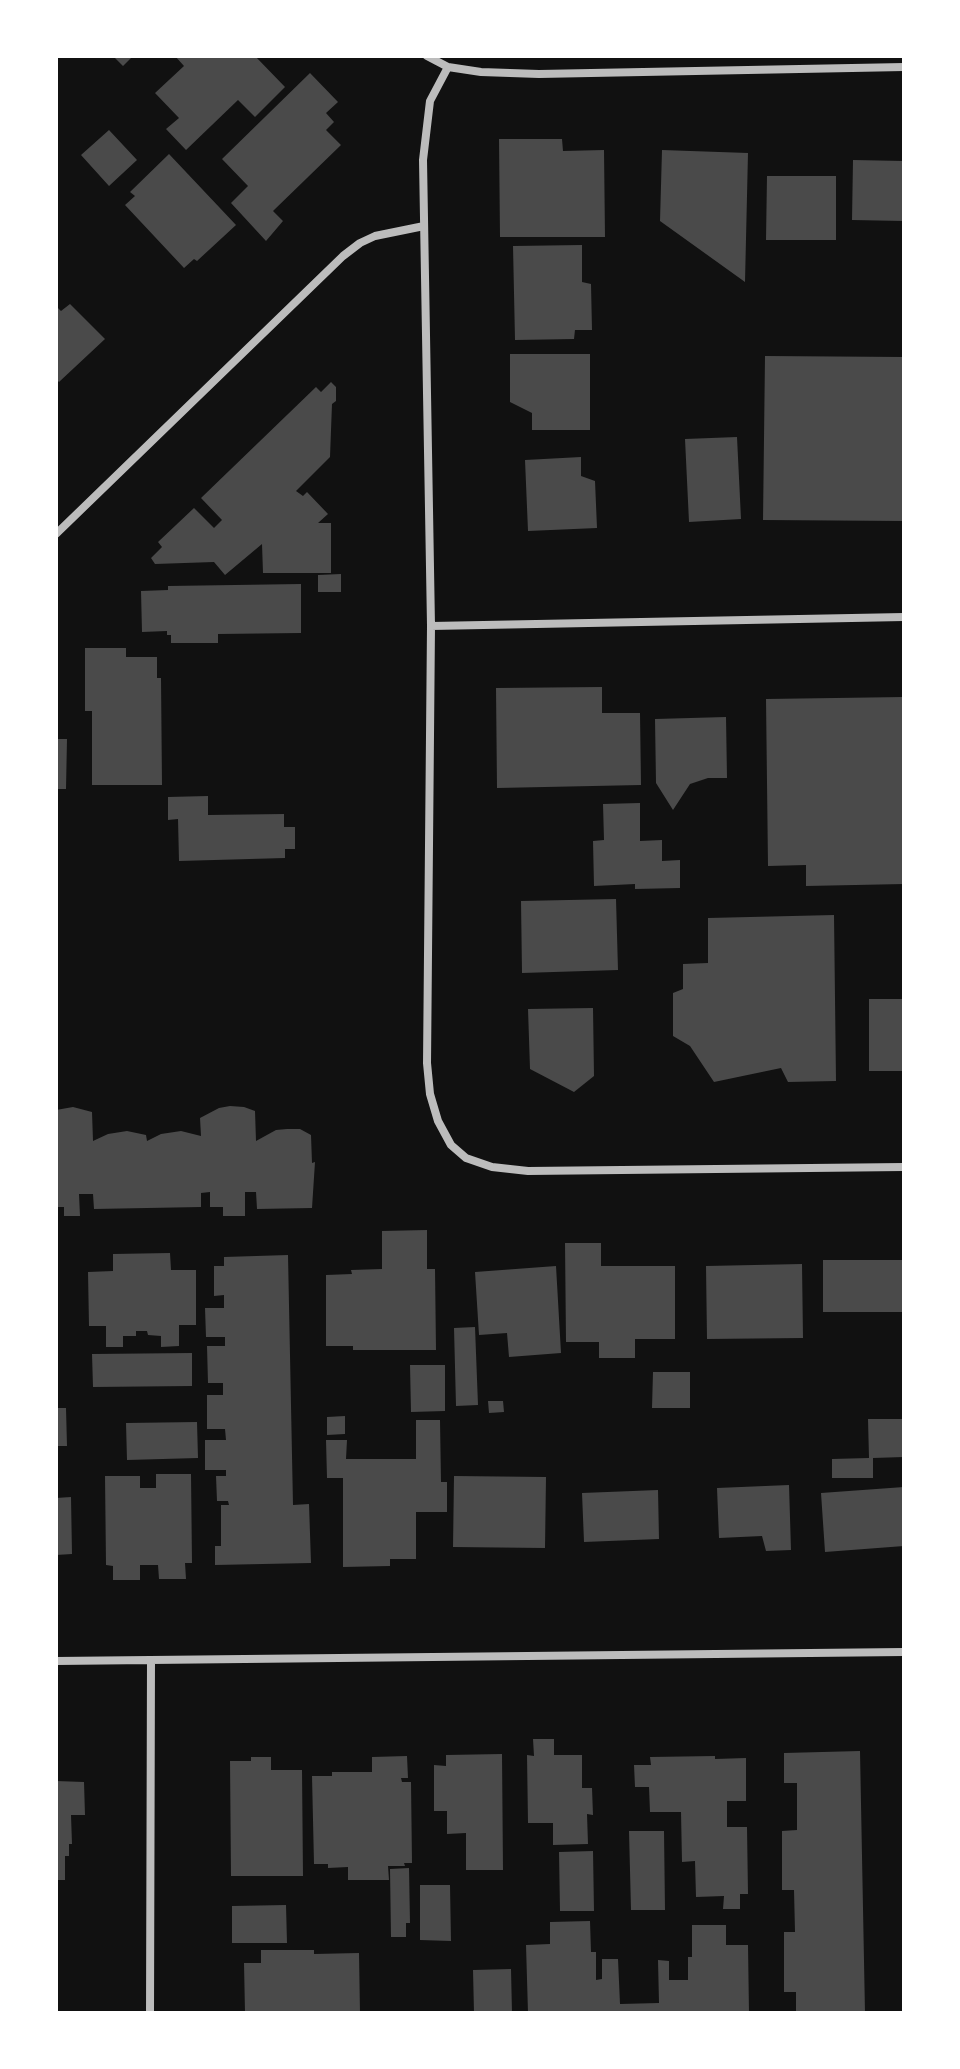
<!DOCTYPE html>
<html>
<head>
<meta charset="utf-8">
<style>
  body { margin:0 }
  #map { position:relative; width:960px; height:2069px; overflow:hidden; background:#111; font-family:"PT Sans Narrow",sans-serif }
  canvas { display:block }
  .frame { position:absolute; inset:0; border:58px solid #fff; pointer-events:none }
</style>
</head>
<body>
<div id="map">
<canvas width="960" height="2069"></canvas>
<div class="frame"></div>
</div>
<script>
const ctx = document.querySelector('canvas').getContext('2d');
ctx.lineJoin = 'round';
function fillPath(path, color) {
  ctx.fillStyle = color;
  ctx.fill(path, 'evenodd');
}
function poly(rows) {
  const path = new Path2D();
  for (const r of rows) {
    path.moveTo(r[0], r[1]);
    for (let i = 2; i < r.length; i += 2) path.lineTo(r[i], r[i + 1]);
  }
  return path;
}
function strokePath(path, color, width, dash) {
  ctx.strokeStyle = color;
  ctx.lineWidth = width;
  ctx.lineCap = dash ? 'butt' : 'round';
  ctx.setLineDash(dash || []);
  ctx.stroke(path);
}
fillPath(poly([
  [113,56,133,56,123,66],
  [175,56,255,56,285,87,255,117,238,100,186,150,166,129,179,118,155,93,184,66],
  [310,73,338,102,326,113,334,122,326,130,341,145,273,211,283,221,266,241,231,203,248,186,222,159],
  [109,130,137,160,109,186,81,155],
  [499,139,562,139,563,151,604,150,605,237,500,237],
  [662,150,748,153,745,282,660,221],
  [169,154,236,225,197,261,194,259,184,268,125,205,135,196,130,192],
  [853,160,904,161,904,221,852,220],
  [767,176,836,176,836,240,766,240],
  [582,245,582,282,591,284,592,330,575,330,574,339,515,340,513,246],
  [70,304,105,339,59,382,56,379,56,306,61,311],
  [510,354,590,354,590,430,532,430,532,413,510,402],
  [765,356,904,357,904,521,763,520],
  [331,382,336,387,336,401,332,404,330,457,296,491,303,496,307,492,328,514,318,523,331,523,331,573,263,573,262,544,225,575,214,562,155,564,151,558,162,547,158,542,194,508,214,528,222,520,201,498,316,387,321,392],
  [737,437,741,519,689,522,685,439],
  [581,457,581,476,595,481,597,528,528,531,525,460],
  [341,574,341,592,318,592,318,575],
  [301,584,301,633,218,634,218,643,171,643,171,635,167,635,167,631,142,632,141,591,168,590,168,586],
  [85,648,126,648,126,657,157,657,157,678,161,678,162,785,92,785,92,711,85,711],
  [602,687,602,713,640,713,641,785,497,788,496,688],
  [904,697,904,884,806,886,806,865,768,866,766,699],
  [726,717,727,778,708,778,690,784,673,810,656,783,655,719],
  [56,739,67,739,66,789,56,789],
  [208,796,208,815,284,814,284,827,295,827,295,849,285,849,285,858,179,861,178,819,168,820,168,797],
  [640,803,640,841,662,840,662,861,680,860,680,888,635,889,635,884,594,886,593,841,604,840,603,804],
  [616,899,618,970,522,973,521,901],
  [834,915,836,1081,788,1082,781,1068,714,1082,690,1046,673,1036,673,993,683,989,683,964,708,963,708,918],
  [869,999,904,999,904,1071,869,1071],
  [593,1008,594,1076,574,1092,530,1069,528,1009],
  [230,1106,244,1107,255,1111,256,1141,276,1130,287,1129,300,1129,311,1135,312,1163,315,1162,312,1208,257,1209,256,1192,245,1192,245,1216,223,1216,223,1207,210,1207,210,1192,201,1193,201,1207,94,1209,93,1194,79,1194,80,1216,64,1216,64,1207,56,1207,56,1110,73,1107,92,1112,93,1141,108,1134,127,1131,146,1135,147,1141,161,1134,181,1131,201,1136,200,1118,219,1108],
  [427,1230,427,1269,435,1269,436,1350,353,1350,353,1346,326,1346,326,1275,352,1274,351,1270,382,1269,382,1231],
  [565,1243,601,1243,601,1266,675,1266,675,1339,635,1339,635,1358,599,1358,599,1342,566,1342],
  [170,1253,171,1270,196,1270,196,1325,179,1325,179,1346,161,1347,161,1336,148,1335,147,1331,136,1331,136,1336,123,1336,123,1347,106,1347,106,1326,89,1326,88,1272,113,1271,113,1254],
  [288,1255,293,1505,309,1504,311,1563,215,1565,215,1546,221,1546,221,1505,229,1505,228,1501,217,1501,216,1476,226,1476,226,1470,205,1470,205,1440,226,1440,225,1429,207,1429,207,1395,223,1395,223,1383,208,1383,207,1346,225,1346,225,1337,206,1337,205,1308,224,1308,224,1295,214,1296,214,1266,224,1266,224,1257],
  [823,1260,904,1260,904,1312,823,1312],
  [802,1264,803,1338,707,1339,706,1266],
  [556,1266,561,1353,509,1357,507,1333,479,1335,475,1272],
  [475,1327,478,1405,456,1406,454,1328],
  [192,1353,192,1386,93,1387,92,1354],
  [410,1365,445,1365,445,1411,411,1412],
  [653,1372,690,1372,690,1408,652,1408],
  [488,1401,503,1401,504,1412,489,1413],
  [56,1408,66,1408,67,1446,56,1446],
  [345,1416,345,1434,327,1435,327,1417],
  [868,1419,904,1419,904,1457,873,1458,873,1478,832,1478,832,1459,869,1458],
  [416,1420,440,1420,441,1482,447,1482,447,1512,416,1512,416,1559,390,1559,390,1566,343,1567,343,1478,327,1478,326,1440,347,1440,346,1459,416,1459],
  [197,1422,198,1458,127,1460,126,1423],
  [156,1474,191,1474,192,1563,185,1563,186,1579,159,1579,158,1565,140,1565,140,1580,113,1580,113,1566,106,1565,105,1476,140,1476,140,1488,156,1488],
  [454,1476,546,1477,545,1548,453,1547],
  [789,1485,791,1550,766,1551,762,1536,719,1538,717,1488],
  [904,1487,904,1546,825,1552,821,1493],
  [658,1490,659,1539,584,1542,582,1493],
  [71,1497,72,1554,56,1555,56,1498],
  [533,1739,554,1739,554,1755,582,1755,582,1788,592,1788,593,1815,587,1814,588,1844,553,1845,553,1823,528,1823,527,1755,534,1756],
  [860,1751,865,2013,796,2013,796,1992,784,1992,784,1932,795,1932,794,1890,782,1890,782,1831,797,1830,797,1783,784,1783,784,1753],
  [502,1754,503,1870,466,1870,466,1833,447,1834,447,1811,434,1811,434,1765,446,1766,446,1755],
  [407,1756,408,1778,401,1778,402,1782,411,1782,412,1863,404,1863,405,1866,388,1866,389,1880,348,1880,348,1867,328,1868,328,1864,314,1864,312,1776,332,1776,332,1772,372,1772,372,1757],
  [715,1756,715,1759,746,1758,746,1801,727,1801,727,1827,747,1827,748,1894,740,1894,740,1909,723,1909,724,1896,696,1897,695,1861,682,1862,681,1812,650,1812,649,1787,635,1787,634,1765,651,1765,650,1757],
  [251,1757,271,1757,271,1770,302,1770,303,1876,231,1876,230,1761,251,1761],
  [56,1781,84,1782,85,1815,71,1815,72,1844,69,1844,69,1856,65,1856,65,1880,56,1880],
  [629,1831,664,1831,665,1910,631,1910],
  [593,1851,594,1911,560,1911,559,1852],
  [409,1868,410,1923,406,1923,406,1937,391,1937,390,1869],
  [420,1885,450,1885,451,1941,420,1940],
  [286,1905,287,1943,232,1943,232,1906],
  [590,1921,591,1952,596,1952,596,1980,602,1979,602,1959,618,1959,620,2004,659,2003,658,1960,669,1961,669,1980,688,1980,688,1957,692,1957,692,1925,726,1925,726,1945,748,1945,749,2013,528,2013,526,1945,550,1944,550,1922],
  [261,1950,314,1950,314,1954,359,1953,360,2013,245,2013,244,1963,261,1963],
  [511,1969,512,2013,474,2013,473,1970]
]), '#4a4a4a');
strokePath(poly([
  [427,56,448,67,481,72,539,74,904,67],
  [448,67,430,101,423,160,431,626,427,1063,430,1094,438,1121,451,1145,466,1158,492,1167,528,1171,904,1167],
  [56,534,343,256,360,243,375,236,424,226],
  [431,626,904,617],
  [56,1661,904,1652],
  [150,2013,151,1660]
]), '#bcbcbc', 8);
</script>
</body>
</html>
